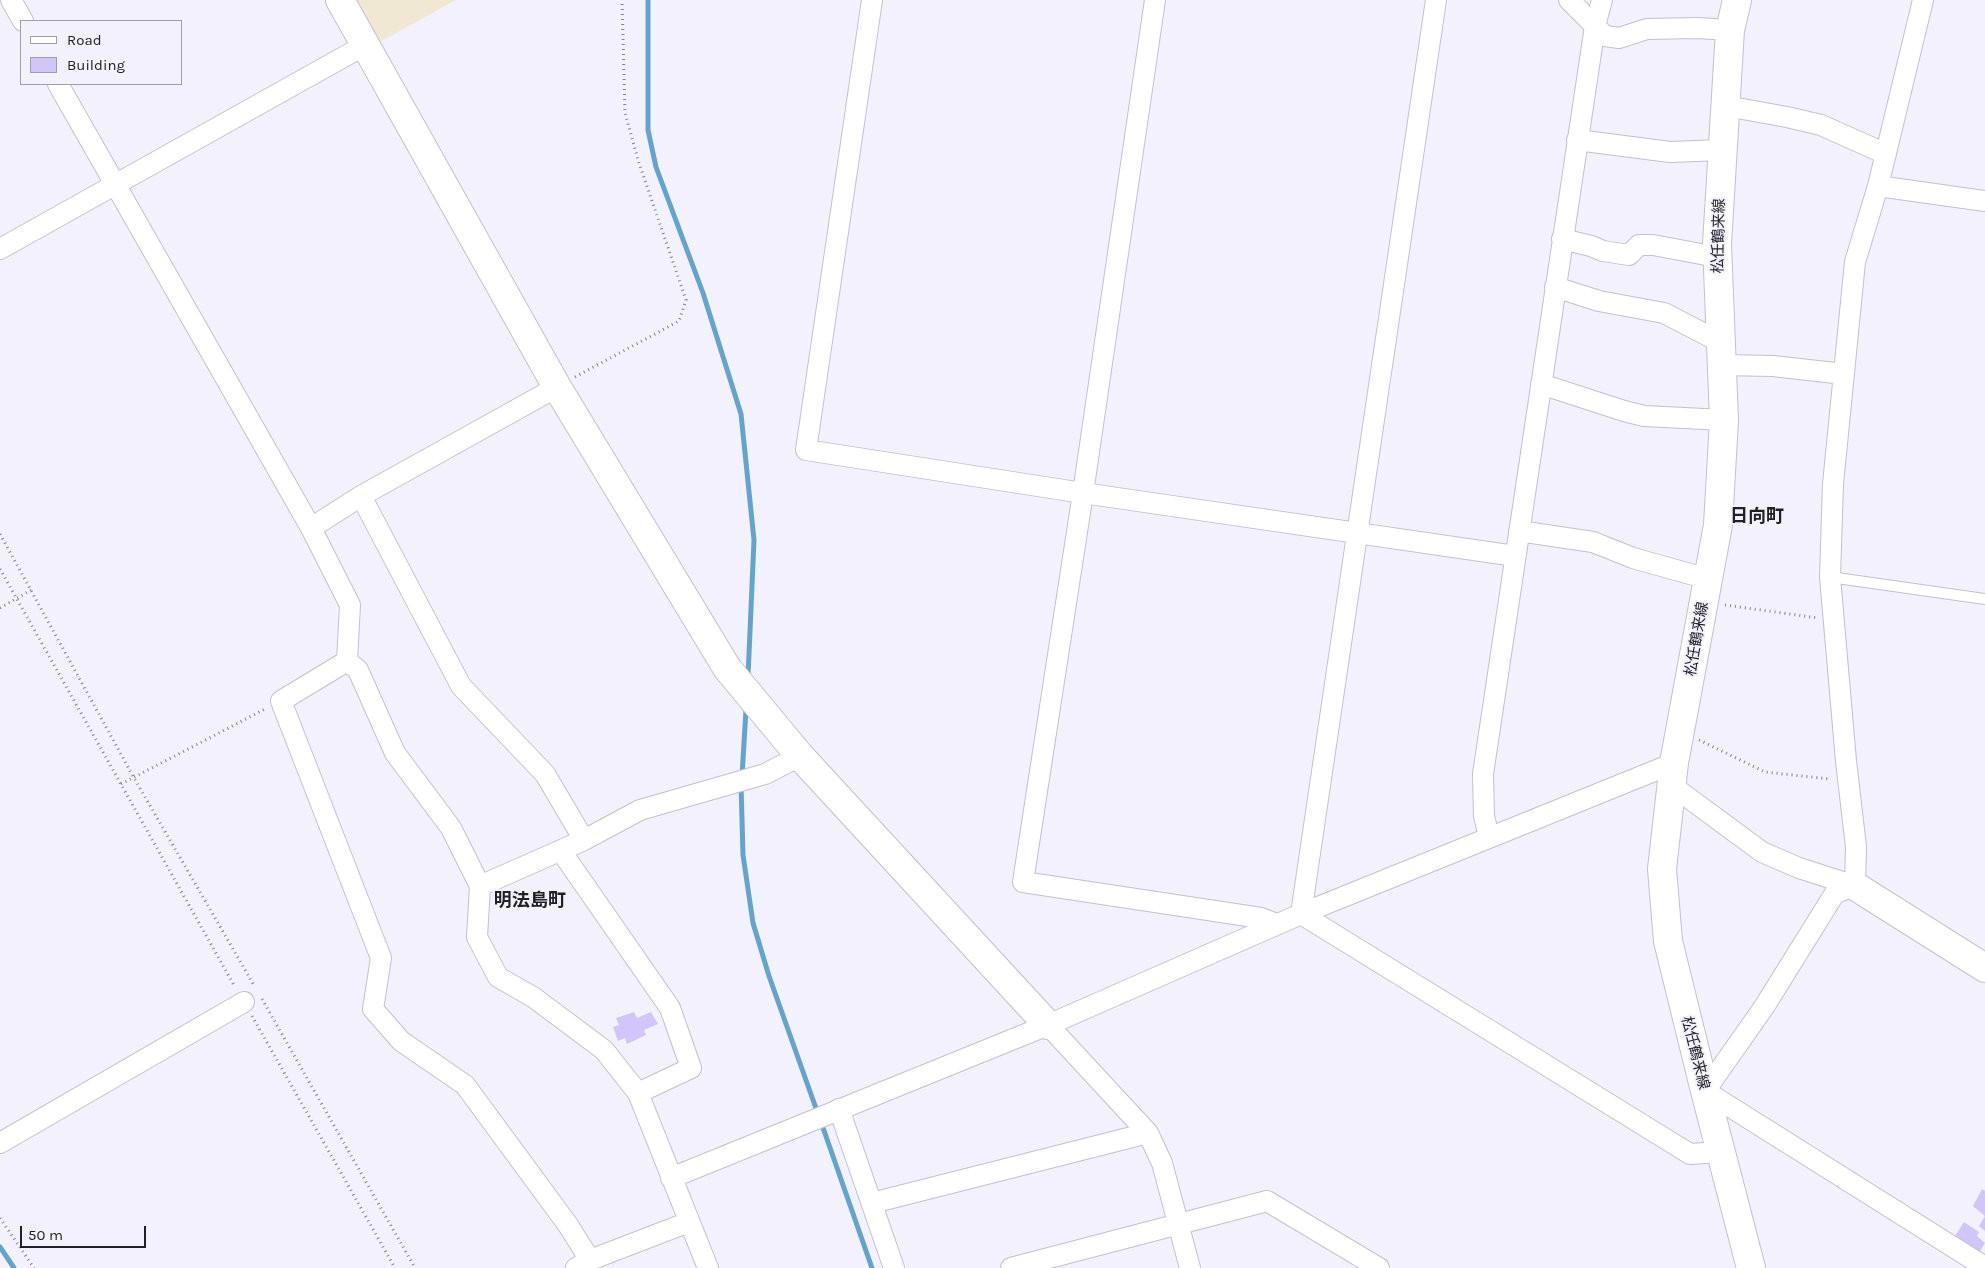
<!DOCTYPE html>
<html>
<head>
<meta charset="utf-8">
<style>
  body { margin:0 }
  #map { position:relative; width:1985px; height:1268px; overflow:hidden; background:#f3f1fd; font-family:Karla,sans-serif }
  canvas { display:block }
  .legend { position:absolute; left:20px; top:20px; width:162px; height:65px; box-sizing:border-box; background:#f3f1fd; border:1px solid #9f9da7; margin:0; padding:6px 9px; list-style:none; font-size:15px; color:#222026 }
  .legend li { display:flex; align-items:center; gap:10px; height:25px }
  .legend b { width:25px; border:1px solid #9f9da7 }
  .scale { position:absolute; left:20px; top:1226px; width:126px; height:22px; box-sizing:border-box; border:2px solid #222026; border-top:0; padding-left:6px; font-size:15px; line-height:18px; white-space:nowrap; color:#222026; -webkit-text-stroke:4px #f3f1fd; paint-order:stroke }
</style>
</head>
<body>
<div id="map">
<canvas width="1985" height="1268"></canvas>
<ul class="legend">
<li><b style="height:6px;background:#fff"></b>Road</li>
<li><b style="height:14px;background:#d2c5fa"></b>Building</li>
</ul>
<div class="scale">50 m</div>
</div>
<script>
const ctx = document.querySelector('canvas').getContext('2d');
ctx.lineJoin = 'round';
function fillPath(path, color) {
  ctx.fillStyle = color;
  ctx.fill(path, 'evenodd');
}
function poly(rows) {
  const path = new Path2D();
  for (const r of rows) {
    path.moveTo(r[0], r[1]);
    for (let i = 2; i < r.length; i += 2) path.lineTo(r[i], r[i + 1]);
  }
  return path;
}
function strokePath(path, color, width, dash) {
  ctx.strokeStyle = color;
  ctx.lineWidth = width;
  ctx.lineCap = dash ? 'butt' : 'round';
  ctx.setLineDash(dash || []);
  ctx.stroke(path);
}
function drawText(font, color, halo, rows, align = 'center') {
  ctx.font = font + ' Karla,"Noto Sans JP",sans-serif';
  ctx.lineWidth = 4;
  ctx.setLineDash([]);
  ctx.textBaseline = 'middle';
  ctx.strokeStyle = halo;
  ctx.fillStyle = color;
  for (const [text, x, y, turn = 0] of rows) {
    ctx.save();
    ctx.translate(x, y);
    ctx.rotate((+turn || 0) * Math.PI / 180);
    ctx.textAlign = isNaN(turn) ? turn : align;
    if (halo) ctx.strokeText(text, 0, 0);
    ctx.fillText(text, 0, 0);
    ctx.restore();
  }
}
fillPath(poly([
  [354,0,456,0,378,43]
]), '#f1e8d3');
strokePath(poly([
  [648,0,648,130,656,167,703,293,741,414,754,540,748,677],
  [742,776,746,710],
  [741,784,743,855,753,923,769,976,818,1114],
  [821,1122,872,1268],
  [0,1247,14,1268]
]), '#63a4ce', 5);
fillPath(poly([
  [634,1012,637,1018,651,1012,658,1024,644,1030,646,1035,627,1044,625,1038,618,1041,613,1027,619,1025,616,1018],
  [1982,1189,1985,1191,1985,1231,1979,1226,1985,1216,1973,1206],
  [1964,1222,1979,1232,1977,1236,1985,1243,1979,1253,1955,1236]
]), '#d2c5fa');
const lane = poly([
  [1830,577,1985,599]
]);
const street = poly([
  [11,0,23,21],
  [872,0,806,450,1083,493,1515,556],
  [1155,0,1083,493,1023,882,1261,918,1277,924],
  [1602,0,1595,26,1605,36,1619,38,1647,29,1697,28,1730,30],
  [1923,0,1878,186,1855,262,1833,484,1830,577,1846,761,1856,847,1855,886,1835,893,1764,1007,1705,1091,1985,1267],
  [58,84,311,528,350,605,347,661],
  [1726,106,1787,117,1821,125,1886,154],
  [1577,140,1670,152,1723,150],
  [1878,186,1985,201],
  [1562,239,1591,246,1603,251,1629,255,1639,245,1653,245,1717,257],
  [0,249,365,45],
  [1555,287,1599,301,1664,313,1720,342],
  [1722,365,1773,366,1844,374],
  [1541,384,1624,411,1644,416,1724,420],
  [361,496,461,686,545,774,584,840,480,886],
  [311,528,361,496,557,387],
  [1519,531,1593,542,1633,558,1708,579],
  [347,661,281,701,381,958,373,1009,401,1041,465,1085,568,1225,590,1260],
  [347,661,358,670,395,753,451,828,480,886,477,937,498,977,533,997,604,1050,638,1093,708,1268],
  [1671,785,1762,852,1799,868,1855,886],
  [1489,837,1484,816,1483,774,1595,26,1569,0],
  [584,840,640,810,765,774,800,756],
  [561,851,670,1008,691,1068,638,1093],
  [1301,914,1436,0],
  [1301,914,1690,1154,1721,1152],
  [1048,1025,1148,1133,1162,1163,1190,1268],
  [839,1109,894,1268],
  [0,1143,244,1002],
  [671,1178,1048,1025,1301,914,1674,763],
  [872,1203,1148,1133],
  [576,1268,590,1260,689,1222],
  [1011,1268,1267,1201,1379,1268]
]);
const secondary = poly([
  [340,0,557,387,727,668,800,756,1048,1025],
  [1737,0,1730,30,1717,244,1724,420,1718,525,1674,763,1662,869,1668,941,1705,1091,1751,1268],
  [1855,886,1985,968]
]);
strokePath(lane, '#c3c0cf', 12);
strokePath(street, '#c3c0cf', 22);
strokePath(secondary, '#c3c0cf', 30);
strokePath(poly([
  [575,377,679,321,686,300,639,163,625,113,622,0],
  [0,534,134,778,255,987],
  [0,569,235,987],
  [1725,605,1818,618],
  [0,608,31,590],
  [1699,740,1765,772,1830,779],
  [121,784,265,709],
  [262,999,415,1268],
  [252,1016,395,1268],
  [0,1218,34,1268]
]), '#84828b', 3, [1, 4]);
strokePath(lane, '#fff', 10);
strokePath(street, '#fff', 20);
strokePath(secondary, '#fff', 28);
drawText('15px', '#222026', '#f3f1fd', [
  ["松任鶴来線",1719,236,-89],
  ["松任鶴来線",1697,639,-80],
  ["松任鶴来線",1695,1053,76]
]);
drawText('bold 18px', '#222026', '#f3f1fd', [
  ["日向町",1757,517],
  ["明法島町",530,901]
]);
</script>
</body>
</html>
